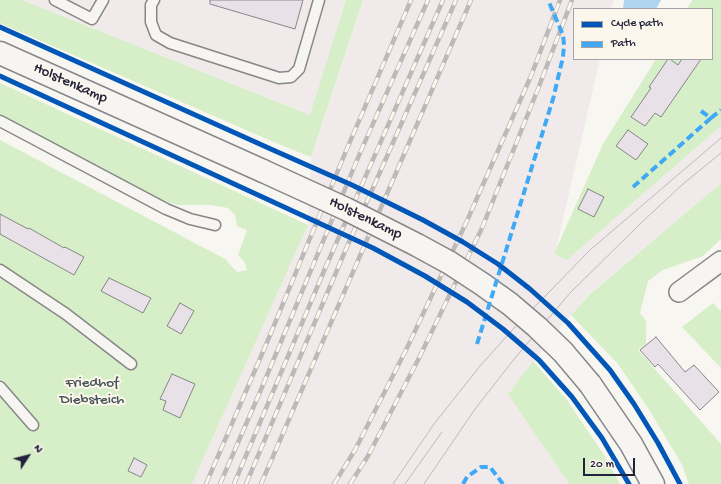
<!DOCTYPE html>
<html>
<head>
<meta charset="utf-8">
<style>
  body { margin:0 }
  #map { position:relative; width:721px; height:484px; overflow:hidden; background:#f8f6f0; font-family:"Gochi Hand",sans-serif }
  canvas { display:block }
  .legend { position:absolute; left:573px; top:8px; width:140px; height:52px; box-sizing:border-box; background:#fbf7ec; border:1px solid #a4a2a5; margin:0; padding:5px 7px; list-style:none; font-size:12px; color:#22223b }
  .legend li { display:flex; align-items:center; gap:8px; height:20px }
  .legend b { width:20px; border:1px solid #a4a2a5 }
  .north { position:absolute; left:8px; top:436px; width:40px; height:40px; -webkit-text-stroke:3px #fbf7ec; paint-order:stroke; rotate:54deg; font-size:11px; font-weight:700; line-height:16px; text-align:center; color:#22223b }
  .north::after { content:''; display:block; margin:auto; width:14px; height:18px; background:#22223b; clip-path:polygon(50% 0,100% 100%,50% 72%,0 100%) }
  .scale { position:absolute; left:583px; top:458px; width:52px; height:18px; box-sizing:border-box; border:2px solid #22223b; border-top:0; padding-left:5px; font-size:12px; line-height:14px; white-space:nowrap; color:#22223b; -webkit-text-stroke:3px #fbf7ec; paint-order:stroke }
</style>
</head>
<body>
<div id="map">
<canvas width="721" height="484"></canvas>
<ul class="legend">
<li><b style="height:5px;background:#0057b8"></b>Cycle path</li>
<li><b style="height:5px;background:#3fa9f5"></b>Path</li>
</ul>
<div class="north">N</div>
<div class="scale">20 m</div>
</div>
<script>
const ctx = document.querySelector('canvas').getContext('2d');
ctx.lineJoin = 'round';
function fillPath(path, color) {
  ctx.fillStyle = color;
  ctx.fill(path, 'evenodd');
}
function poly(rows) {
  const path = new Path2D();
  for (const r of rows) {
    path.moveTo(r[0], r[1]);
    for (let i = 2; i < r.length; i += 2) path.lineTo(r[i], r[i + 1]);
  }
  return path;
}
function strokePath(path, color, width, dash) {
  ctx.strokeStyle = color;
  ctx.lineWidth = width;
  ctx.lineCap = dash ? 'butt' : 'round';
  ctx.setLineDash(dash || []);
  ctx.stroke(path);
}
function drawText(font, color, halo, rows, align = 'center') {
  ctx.font = font + ' "Gochi Hand",sans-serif';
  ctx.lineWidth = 4;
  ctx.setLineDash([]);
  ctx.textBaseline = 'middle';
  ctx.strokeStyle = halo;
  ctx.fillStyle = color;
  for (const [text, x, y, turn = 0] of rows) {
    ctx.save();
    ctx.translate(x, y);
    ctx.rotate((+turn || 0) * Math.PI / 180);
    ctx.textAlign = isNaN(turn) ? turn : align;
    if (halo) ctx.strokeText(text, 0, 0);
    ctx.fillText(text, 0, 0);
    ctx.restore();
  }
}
fillPath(poly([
  [22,0,346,0,311,115],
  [363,0,614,0,611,9,574,9,574,59,600,59,555,254,567,260,721,126,721,183,589,294,571,315,508,393,569,484,192,484,308,225,311,157]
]), '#f1eaeb');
fillPath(poly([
  [0,0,22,0,310,115,346,0,363,0,311,157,276,143,0,23],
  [692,0,721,0,721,126,567,260,554,254,603,144,656,59,712,59,712,9,687,9],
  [0,83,308,225,192,484,0,484,0,140,225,259,237,272,247,270,244,261,238,255,247,230,237,226,235,215,228,208,211,205,178,205,158,199,0,114],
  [721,183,721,239,703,256,663,270,648,281,640,313,646,321,646,344,638,350,721,444,721,484,689,484,682,465,650,411,618,364,571,315,590,294],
  [713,303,721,311,721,368,682,327],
  [533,361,567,400,604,455,620,484,569,484,508,394]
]), '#d6efc8');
fillPath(poly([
  [624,0,661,0,656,9,623,9]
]), '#afd4ef');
const building = poly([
  [210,0,303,0,295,29,210,4,210,0],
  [668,59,670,59,678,65,682,59,701,59,661,117,655,113,645,126,631,117,651,88,649,87,668,59],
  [628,130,648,144,636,160,616,146,628,130],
  [588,189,604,197,594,217,578,209,588,189],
  [0,214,28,229,29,228,64,248,65,247,84,257,74,275,0,234,0,214],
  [109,278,151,298,143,313,101,291,109,278],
  [180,303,194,311,181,334,167,326,180,303],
  [656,337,685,372,694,365,719,392,700,410,658,364,655,367,640,350,656,337],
  [172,374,195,384,180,418,163,410,166,401,160,399,172,374],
  [134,458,147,465,141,477,128,471,134,458]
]);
fillPath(building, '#e8e2e8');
strokePath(building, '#878688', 1);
const lane = poly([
  [55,0,92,19,103,0],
  [154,0,151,5,151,22,156,35,170,43,279,78,291,77,299,69,319,0],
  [0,121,166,209,190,219,215,225],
  [0,270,66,314,131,364],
  [0,387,33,425]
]);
const street = poly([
  [679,292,721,261]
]);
const secondary = poly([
  [0,53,263,171],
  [590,384,631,444,653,484]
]);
strokePath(lane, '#878688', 13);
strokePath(street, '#878688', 22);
strokePath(secondary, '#878688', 25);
strokePath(lane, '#f6f5f1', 10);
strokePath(street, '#f6f5f1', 19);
strokePath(secondary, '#f6f5f1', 22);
strokePath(poly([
  [393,484,434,424,480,366,515,327,590,250,721,138],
  [405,484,442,432],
  [424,484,475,409,515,358,570,293,642,222,683,184,721,153]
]), '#bcbab9', 1);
const rail = poly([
  [206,484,268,340,346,151,411,0],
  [220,484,260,392,360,153,428,0],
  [234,484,324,271,443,0],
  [246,484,346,249,456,0],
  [261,484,471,0],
  [334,484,355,450,406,350,466,223,531,76,560,0],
  [350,484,368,456,419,358,482,228,538,89,572,0]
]);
strokePath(rail, '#bcbab9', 4.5);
strokePath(rail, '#fbf7ec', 3, [9]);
const secondaryBridge = poly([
  [263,171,346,209,417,245,450,263,482,284,510,304,537,327,563,352,590,384]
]);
strokePath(secondaryBridge, '#878688', 25, []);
strokePath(secondaryBridge, '#f6f5f1', 22);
strokePath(poly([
  [701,111,711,118,721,110],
  [633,187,711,118],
  [477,344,553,99,563,57,564,45,563,35,548,0],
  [463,484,467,477,481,467,490,467,503,484]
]), '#3fa9f5', 4, [8, 4]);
strokePath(poly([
  [0,27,273,150,352,185,423,220,463,242,498,264,530,289,568,323,610,370,634,404,658,443,680,484],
  [0,76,373,248,425,276,467,302,503,329,539,360,572,397,602,438,629,484]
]), '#0057b8', 5);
drawText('15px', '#22223b', '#fbf7ec', [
  ["Holstenkamp",70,84,24],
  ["Holstenkamp",365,219,26]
]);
drawText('15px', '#485456', '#fbf7ec', [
  ["Friedhof",92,384],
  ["Diebsteich",92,401]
]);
</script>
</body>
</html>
